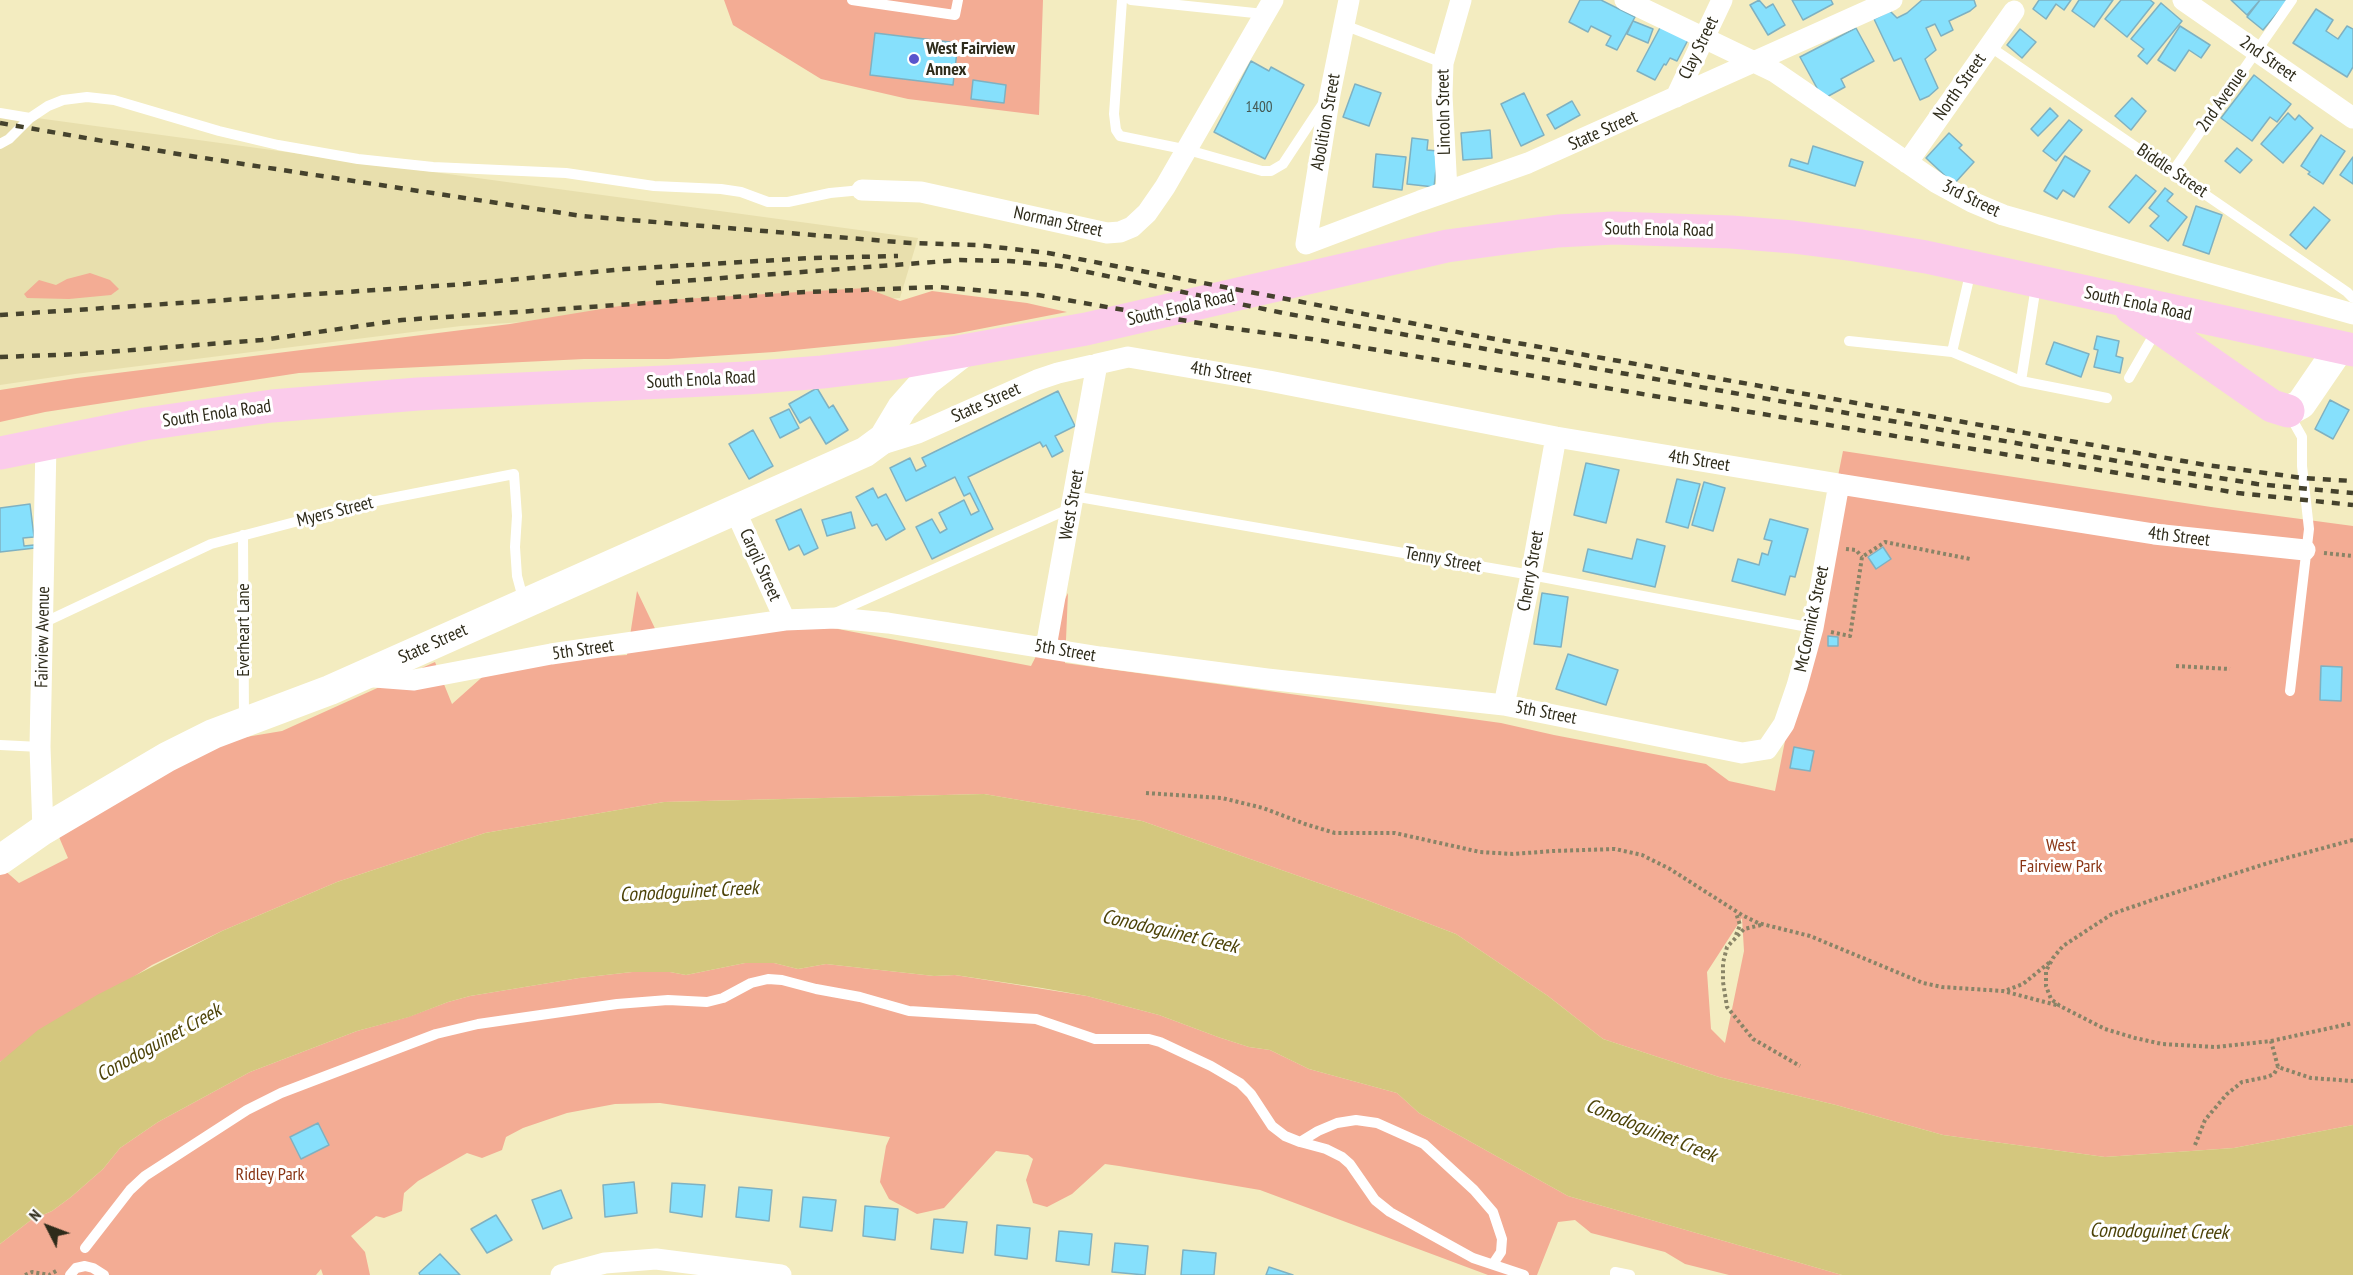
<!DOCTYPE html>
<html>
<head>
<meta charset="utf-8">
<style>
  body { margin:0 }
  #map { position:relative; width:2353px; height:1275px; overflow:hidden; background:#f3ecc0; font-family:"PT Sans Narrow",sans-serif }
  canvas { display:block }
  .north { position:absolute; left:18px; top:1197px; width:60px; height:60px; -webkit-text-stroke:4px #fff; paint-order:stroke; rotate:312deg; font-size:16px; font-weight:700; line-height:24px; text-align:center; color:#2e2b1a }
  .north::after { content:''; display:block; margin:auto; width:21px; height:27px; background:#2e2b1a; clip-path:polygon(50% 0,100% 100%,50% 72%,0 100%) }
</style>
</head>
<body>
<div id="map">
<canvas width="2353" height="1275"></canvas>
<div class="north">N</div>
</div>
<script>
const ctx = document.querySelector('canvas').getContext('2d');
ctx.lineJoin = 'round';
function fillPath(path, color) {
  ctx.fillStyle = color;
  ctx.fill(path, 'evenodd');
}
function poly(rows) {
  const path = new Path2D();
  for (const r of rows) {
    path.moveTo(r[0], r[1]);
    for (let i = 2; i < r.length; i += 2) path.lineTo(r[i], r[i + 1]);
  }
  return path;
}
function strokePath(path, color, width, dash) {
  ctx.strokeStyle = color;
  ctx.lineWidth = width;
  ctx.lineCap = dash ? 'butt' : 'round';
  ctx.setLineDash(dash || []);
  ctx.stroke(path);
}
function drawText(font, color, halo, rows, align = 'center') {
  ctx.font = font + ' "PT Sans Narrow",sans-serif';
  ctx.lineWidth = 6;
  ctx.setLineDash([]);
  ctx.textBaseline = 'middle';
  ctx.strokeStyle = halo;
  ctx.fillStyle = color;
  for (const [text, x, y, turn = 0] of rows) {
    ctx.save();
    ctx.translate(x, y);
    ctx.rotate((+turn || 0) * Math.PI / 180);
    ctx.textAlign = isNaN(turn) ? turn : align;
    if (halo) ctx.strokeText(text, 0, 0);
    ctx.fillText(text, 0, 0);
    ctx.restore();
  }
}
fillPath(poly([
  [0,113,918,238,900,298,461,326,75,374,0,385]
]), '#e8dfad');
fillPath(poly([
  [724,0,1043,0,1039,115,908,99,821,79,733,25],
  [90,273,110,280,119,289,111,295,69,299,27,298,24,294,39,280,56,285,67,279],
  [866,288,900,301,932,291,1027,303,1067,312,954,334,774,352,668,359,584,359,299,373,45,412,0,422,0,390,77,378,510,324,650,301],
  [1843,451,2211,507,2353,526,2353,1125,2234,1148,2105,1157,1943,1135,1836,1105,1719,1077,1603,1039,1548,996,1456,934,1364,899,1142,821,984,794,664,802,485,833,337,882,222,931,152,965,0,1062,0,869,2,868,19,883,68,858,56,830,216,742,282,731,435,662,452,704,498,663,627,655,637,591,661,641,812,624,1031,666,1068,593,1065,663,1501,723,1554,735,1706,764,1729,781,1775,791],
  [1742,918,1744,951,1725,1043,1711,1029,1707,972],
  [745,963,774,963,798,969,826,964,934,976,955,975,1087,996,1159,1015,1218,1037,1249,1047,1270,1050,1309,1069,1397,1093,1419,1113,1568,1196,1842,1275,1729,1275,1685,1264,1665,1252,1591,1233,1575,1220,1558,1222,1537,1275,1488,1275,1260,1190,1119,1166,1105,1164,1072,1194,1047,1207,1033,1203,1026,1180,1033,1159,1028,1155,996,1151,944,1208,917,1214,889,1199,880,1182,886,1146,890,1137,660,1103,615,1104,567,1113,523,1128,506,1137,502,1150,482,1158,467,1153,418,1181,404,1193,402,1211,384,1218,376,1216,351,1236,365,1252,370,1275,323,1275,321,1269,316,1275,0,1275,0,1244,31,1220,52,1211,71,1197,103,1169,120,1148,158,1122,250,1072,357,1031,408,1017,448,1002,470,996,579,978,632,972,670,972,686,975]
]), '#f3ac94');
fillPath(poly([
  [984,794,1142,821,1364,899,1456,934,1548,996,1603,1039,1719,1077,1836,1105,1943,1135,2105,1157,2234,1148,2353,1125,2353,1275,1842,1275,1568,1196,1419,1113,1397,1093,1309,1069,1270,1050,1249,1047,1218,1037,1159,1015,1087,996,1042,988,955,975,934,976,826,964,798,969,774,963,745,963,686,975,670,972,632,972,579,978,470,996,448,1002,409,1017,357,1031,250,1072,158,1122,120,1148,103,1169,71,1197,52,1211,31,1220,0,1244,0,1062,38,1030,97,995,222,931,337,882,485,833,664,802]
]), '#d4c77e');
const building = poly([
  [1580,0,1601,0,1635,17,1617,50,1606,45,1611,36,1591,26,1588,32,1569,22,1580,0],
  [1759,0,1766,8,1773,4,1785,25,1768,35,1750,5,1759,0],
  [1792,0,1831,0,1833,4,1803,20,1792,0],
  [1922,0,1974,0,1976,6,1970,11,1949,21,1953,30,1941,36,1935,24,1926,28,1936,50,1925,59,1938,88,1929,96,1920,100,1901,58,1894,61,1874,19,1890,11,1897,18,1907,13,1922,0],
  [2039,0,2071,0,2064,10,2056,4,2046,19,2033,9,2039,0],
  [2079,0,2113,0,2094,27,2072,11,2079,0],
  [2121,0,2150,0,2154,3,2127,37,2105,19,2121,0],
  [2231,0,2260,0,2247,15,2231,0],
  [2260,0,2288,0,2263,30,2247,17,2260,0],
  [2161,3,2182,21,2147,64,2138,56,2144,49,2131,39,2161,3],
  [2316,9,2333,20,2326,31,2338,39,2347,26,2353,29,2353,67,2347,77,2293,43,2316,9],
  [1633,21,1653,29,1648,43,1627,34,1633,21],
  [1662,24,1689,38,1677,61,1670,58,1666,65,1664,64,1655,80,1637,71,1662,24],
  [2180,26,2210,45,2201,58,2189,50,2175,71,2158,60,2180,26],
  [1856,28,1874,61,1841,79,1845,87,1823,99,1800,57,1856,28],
  [2020,29,2036,42,2022,58,2007,45,2020,29],
  [875,33,958,43,953,85,870,75,875,33],
  [1251,61,1269,71,1271,67,1304,85,1265,159,1214,132,1251,61],
  [2254,75,2291,104,2277,122,2270,117,2252,141,2221,118,2254,75],
  [973,80,1006,85,1004,103,971,99,973,80],
  [1355,84,1381,93,1369,126,1343,117,1355,84],
  [1524,93,1544,135,1521,146,1501,104,1524,93],
  [2132,98,2146,111,2131,130,2115,116,2132,98],
  [1572,101,1580,115,1555,129,1547,115,1572,101],
  [2050,108,2058,116,2038,136,2031,129,2050,108],
  [2288,113,2295,120,2299,115,2313,128,2283,163,2261,144,2288,113],
  [2069,120,2082,130,2056,161,2043,151,2069,120],
  [1490,130,1492,158,1463,160,1461,133,1490,130],
  [1949,133,1962,145,1959,148,1974,162,1954,184,1926,158,1949,133],
  [2321,135,2345,151,2323,184,2308,174,2310,172,2301,166,2321,135],
  [1412,138,1428,140,1427,150,1438,151,1434,187,1407,184,1412,138],
  [1813,146,1863,162,1855,186,1789,166,1791,159,1808,164,1813,146],
  [2237,148,2252,160,2240,173,2225,161,2237,148],
  [1376,154,1406,157,1402,190,1373,187,1376,154],
  [2065,156,2090,171,2074,197,2063,190,2057,199,2044,191,2065,156],
  [2353,157,2353,184,2340,175,2353,157],
  [2136,175,2156,191,2129,223,2109,207,2136,175],
  [2165,188,2173,194,2167,201,2187,217,2168,241,2150,226,2159,216,2149,208,2165,188],
  [2196,206,2222,215,2209,254,2183,245,2196,206],
  [2314,207,2330,220,2306,249,2290,235,2314,207],
  [2097,336,2119,341,2116,356,2123,358,2120,373,2094,367,2098,350,2094,349,2097,336],
  [2054,342,2089,354,2081,377,2046,364,2054,342],
  [817,388,829,408,833,405,848,430,826,444,810,417,800,423,789,404,817,388],
  [1058,391,1075,426,1055,436,1063,451,1052,457,1046,445,1043,447,1040,442,968,477,993,529,932,559,916,527,932,519,940,533,947,529,939,513,964,500,971,515,979,511,970,493,964,496,955,477,906,501,890,468,910,458,916,471,926,466,922,458,1058,391],
  [2330,400,2349,410,2333,439,2315,429,2330,400],
  [789,409,799,428,780,438,770,418,789,409],
  [753,430,773,466,749,479,729,444,753,430],
  [1586,463,1619,470,1606,523,1574,515,1586,463],
  [1677,479,1700,484,1688,528,1666,522,1677,479],
  [1704,482,1725,488,1713,531,1692,525,1704,482],
  [873,488,878,498,886,494,905,529,886,540,877,524,872,526,856,497,873,488],
  [30,504,34,537,23,538,24,546,34,545,35,548,0,552,0,508,30,504],
  [801,509,818,548,804,555,799,545,789,550,776,520,801,509],
  [851,512,855,528,827,536,822,520,851,512],
  [1770,519,1808,529,1795,577,1790,576,1785,595,1732,581,1738,559,1759,565,1762,553,1768,555,1772,541,1764,539,1770,519],
  [1637,539,1665,546,1655,587,1583,571,1588,549,1632,559,1637,539],
  [1883,547,1891,559,1876,569,1868,557,1883,547],
  [1542,593,1568,597,1561,647,1534,644,1542,593],
  [1828,636,1838,637,1838,646,1828,646,1828,636],
  [1568,654,1618,670,1606,705,1556,689,1568,654],
  [2321,666,2342,667,2341,701,2320,700,2321,666],
  [1794,747,1814,751,1810,771,1790,768,1794,747],
  [318,1123,329,1145,301,1159,290,1137,318,1123],
  [634,1182,637,1213,605,1217,603,1185,634,1182],
  [672,1183,705,1185,702,1217,670,1212,672,1183],
  [739,1187,772,1190,769,1221,736,1217,739,1187],
  [561,1190,572,1218,543,1229,532,1200,561,1190],
  [803,1197,836,1200,832,1231,800,1227,803,1197],
  [865,1206,898,1209,895,1240,863,1236,865,1206],
  [496,1215,512,1240,487,1253,471,1229,496,1215],
  [934,1219,967,1222,963,1253,931,1249,934,1219],
  [997,1225,1030,1228,1027,1259,995,1255,997,1225],
  [1059,1231,1092,1234,1089,1265,1056,1261,1059,1231],
  [1115,1243,1148,1246,1145,1275,1112,1272,1115,1243],
  [1183,1250,1216,1253,1214,1275,1181,1275,1183,1250],
  [440,1254,460,1275,420,1275,419,1273,440,1254],
  [1269,1267,1293,1275,1266,1275,1269,1267]
]);
fillPath(building, '#86e0fc');
strokePath(building, '#7fb1c1', 1.5);
strokePath(poly([
  [1846,549,1856,550,1862,557],
  [2324,553,2353,556],
  [1831,632,1850,636,1862,557,1885,542,1970,559],
  [2176,666,2230,669],
  [1146,793,1222,798,1263,808,1305,824,1335,833,1395,833,1480,852,1513,854,1553,851,1615,849,1642,855,1670,869,1742,915,1758,923,1810,936,1923,983,1942,987,2003,991,2060,1006],
  [2353,840,2268,863,2152,900,2112,914,2063,946,2053,958,2046,971,2046,986,2051,999,2060,1006,2105,1029,2135,1038,2162,1044,2216,1047,2271,1041,2278,1067,2311,1078,2353,1081],
  [1761,925,1744,929,1727,947,1723,963,1723,982,1727,1007,1753,1039,1800,1066],
  [1736,935,1740,925,1736,913],
  [2007,990,2023,984,2050,962],
  [2271,1041,2353,1023],
  [2195,1145,2205,1120,2227,1094,2242,1082,2267,1077,2274,1074,2278,1067],
  [25,1275,32,1272,49,1275,58,1270]
]), '#898467', 4, [3, 3]);
strokePath(poly([
  [852,0,955,15,958,0],
  [1122,0,1114,114,1116,130,1120,136,1188,150,1262,171,1271,171,1283,164,1324,102],
  [1131,0,1264,14],
  [1344,25,1443,63],
  [1989,46,2347,292,2353,298],
  [0,113,30,118],
  [0,144,9,139,30,118,48,106,63,100,87,97,114,100,219,131,278,145,358,159,433,167,566,173,654,186,721,189,741,192,768,202,788,202,830,193,862,190],
  [2173,171,2292,0],
  [2036,286,2021,381,2107,398],
  [1849,341,1952,352,2021,381],
  [1952,352,1971,270],
  [2129,378,2156,331],
  [2289,414,2302,437,2302,466,2309,529,2290,691],
  [1073,496,1531,575,1813,628],
  [243,535,244,721],
  [835,613,1071,508],
  [43,623,211,544,371,502,514,474,517,516,515,547,517,576,524,602],
  [0,745,40,747],
  [1300,1142,1326,1149,1342,1157,1350,1164,1375,1200,1390,1212,1473,1258,1524,1275],
  [85,1248,130,1190,145,1176,247,1110,281,1093,436,1034,478,1024,617,1004,668,1000,707,1002,723,998,751,983,768,979,782,980,816,989,860,997,909,1011,1036,1019,1095,1039,1149,1039,1160,1042,1211,1066,1240,1083,1251,1094,1272,1126,1285,1136,1300,1142,1318,1131,1337,1123,1356,1120,1377,1123,1424,1144,1474,1190,1493,1212,1502,1239,1501,1252,1493,1264],
  [70,1275,76,1268,85,1266,93,1268,104,1275],
  [1615,1275,1615,1272,1630,1275]
]), '#fff', 10);
strokePath(poly([
  [1625,0,1775,72,1937,183,1972,202,2003,215,2353,314],
  [2183,0,2353,118],
  [1676,97,1722,0],
  [1907,163,2014,11],
  [862,190,921,192,1107,233,1120,232,1132,227,1147,213,1165,187,1273,0],
  [1447,191,1442,95,1443,63,1461,0],
  [1306,244,1420,201,1528,163,1892,0],
  [1306,244,1330,94,1349,0],
  [876,446,918,433,1037,380,1058,373,1128,357,1269,381,1556,437,1839,484,2154,534,2305,550],
  [735,510,785,620],
  [1046,647,1097,364],
  [361,676,414,680,551,654,785,620,836,618,888,623,1100,657,1267,679,1504,705,1742,753,1767,749,1784,724,1797,686,1813,628,1839,484],
  [1504,705,1531,575,1556,437],
  [43,830,40,747,46,443],
  [561,1275,605,1263,656,1259,781,1275]
]), '#fff', 21);
strokePath(poly([
  [2288,411,2301,404,2340,347],
  [0,860,43,830,167,757,213,734,330,690,865,452,884,438,902,408,926,381,962,353]
]), '#fff', 30);
strokePath(poly([
  [2131,308,2272,406,2288,411],
  [0,453,145,424,272,406,418,394,746,378,822,372,896,363,1086,329,1447,246,1558,231,1614,228,1731,232,1793,237,1855,245,1926,257,2353,350]
]), '#fbcbeb', 33);
strokePath(poly([
  [0,123,178,154,582,216,910,243,978,245,1048,253,1478,336,2206,465,2303,478,2353,481],
  [656,283,960,260,1009,261,1059,266,1283,313,2151,467,2257,484,2353,493],
  [0,315,466,284,624,269,811,258,898,256],
  [0,357,81,354,262,340,402,320,805,292,938,287,1038,295,1222,327,1311,339,2238,493,2353,505]
]), '#45422d', 4.5, [8, 8]);
for (const [x, y, r, color] of [
  [914,59,6,"#5955cc"]
]) {
  const dot = new Path2D();
  dot.arc(x, y, r, 0, 2 * Math.PI);
  ctx.fillStyle = color;
  ctx.fill(dot);
  strokePath(dot, '#fff', 2);
}
drawText('15px', '#445852', null, [
  ["1400",1259,108]
]);
drawText('18px', '#2e2b1a', '#fff', [
  ["Clay Street",1699,48,-64],
  ["2nd Street",2268,59,35],
  ["North Street",1960,87,-55],
  ["2nd Avenue",2222,100,-55],
  ["Lincoln Street",1444,112,-91],
  ["Abolition Street",1326,122,-80],
  ["State Street",1603,131,-24],
  ["Biddle Street",2172,171,34],
  ["3rd Street",1971,199,26],
  ["Norman Street",1058,222,12],
  ["South Enola Road",1659,230,1],
  ["South Enola Road",2138,304,12],
  ["South Enola Road",1181,308,-13],
  ["4th Street",1221,373,10],
  ["South Enola Road",701,380,-3],
  ["State Street",986,403,-24],
  ["South Enola Road",217,414,-8],
  ["4th Street",1699,461,9],
  ["West Street",1072,505,-80],
  ["Myers Street",335,512,-14],
  ["4th Street",2179,537,7],
  ["Tenny Street",1443,560,10],
  ["Cargil Street",760,565,66],
  ["Cherry Street",1531,571,-80],
  ["McCormick Street",1812,619,-78],
  ["Everheart Lane",244,630,-90],
  ["Fairview Avenue",43,637,-89],
  ["State Street",433,644,-24],
  ["5th Street",583,650,-8],
  ["5th Street",1065,651,10],
  ["5th Street",1546,713,11]
]);
drawText('bold 18px', '#2e2b1a', '#fff', [
  ["West Fairview",926,49],
  ["Annex",926,70]
], 'left');
drawText('18px', '#8a3514', '#fff', [
  ["West",2061,846],
  ["Fairview Park",2061,867],
  ["Ridley Park",270,1175]
]);
drawText('italic 20px', '#4d4308', '#fff', [
  ["Conodoguinet Creek",689,892,-3],
  ["Conodoguinet Creek",1170,932,13],
  ["Conodoguinet Creek",159,1043,-29],
  ["Conodoguinet Creek",1651,1131,22],
  ["Conodoguinet Creek",2159,1232,1]
]);
</script>
</body>
</html>
